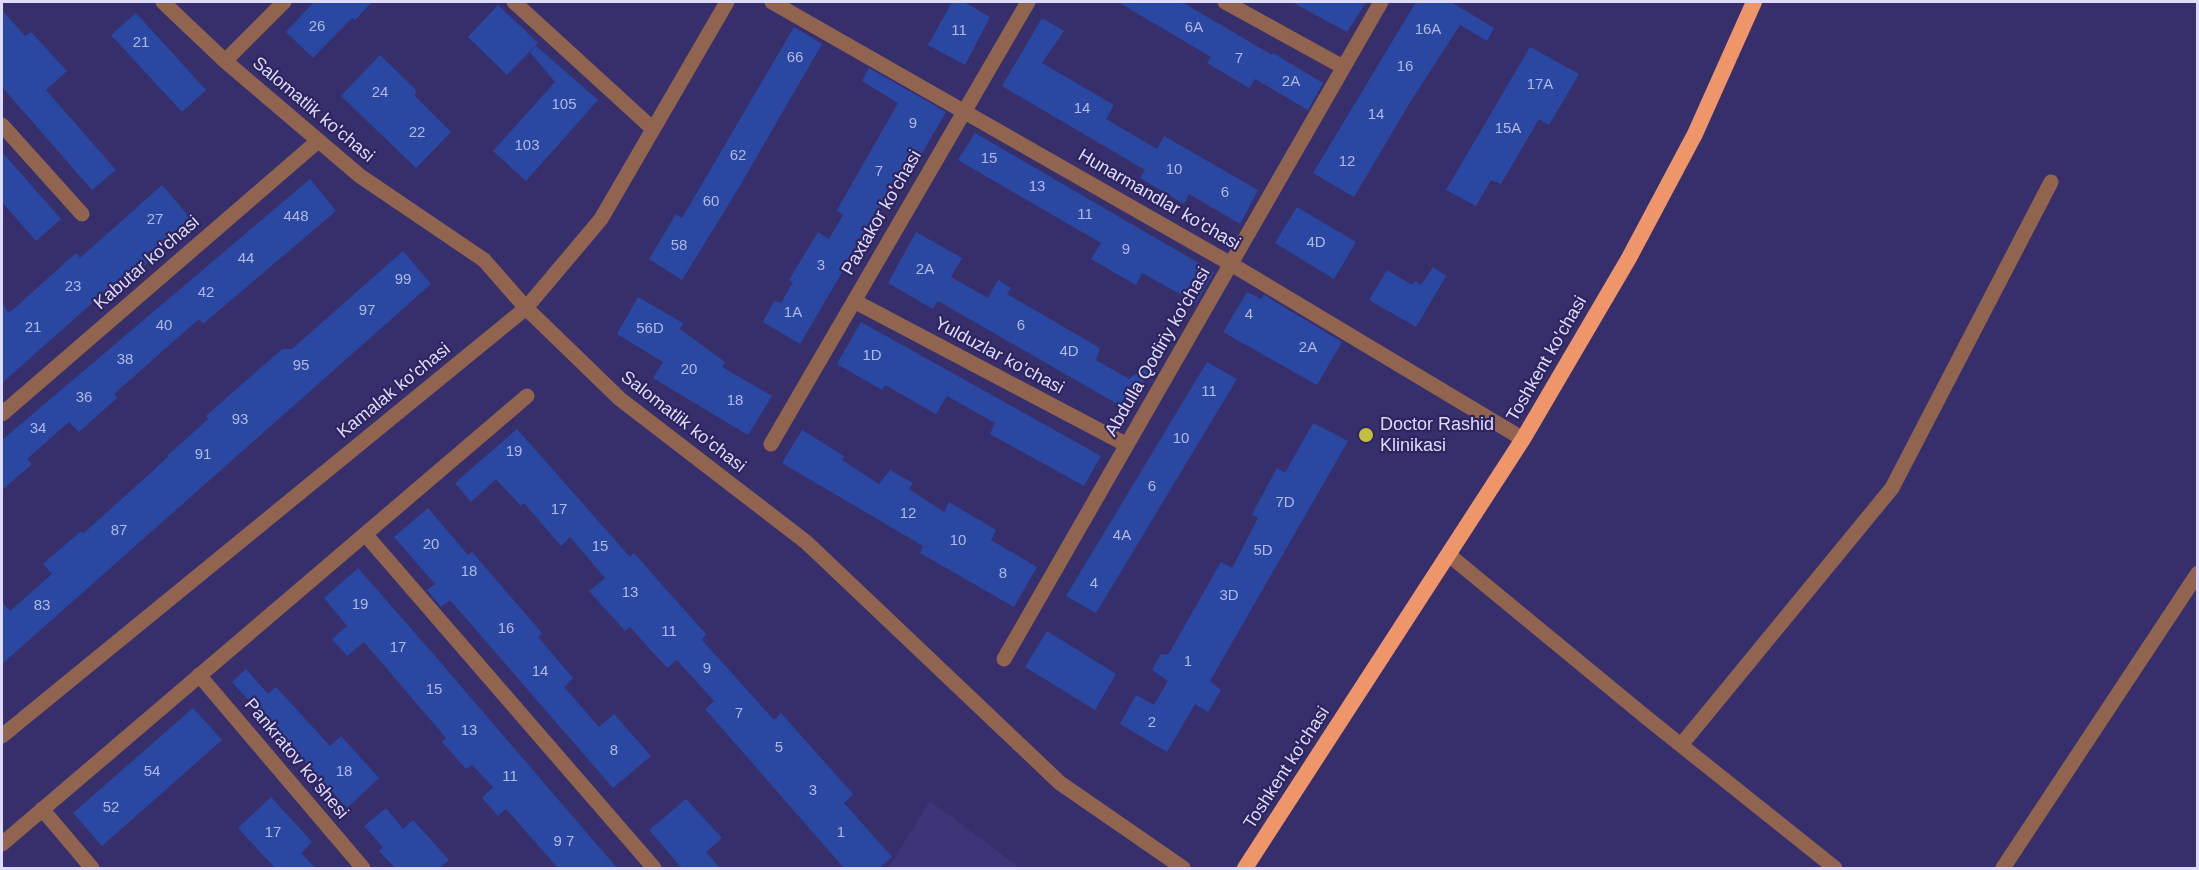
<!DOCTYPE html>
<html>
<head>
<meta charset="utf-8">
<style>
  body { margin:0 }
  #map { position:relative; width:2199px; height:870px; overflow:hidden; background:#372f6b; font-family:Helvetica,sans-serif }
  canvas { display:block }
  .frame { position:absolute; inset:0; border:3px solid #ddddfb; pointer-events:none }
</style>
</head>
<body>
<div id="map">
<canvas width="2199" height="870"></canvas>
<div class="frame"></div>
</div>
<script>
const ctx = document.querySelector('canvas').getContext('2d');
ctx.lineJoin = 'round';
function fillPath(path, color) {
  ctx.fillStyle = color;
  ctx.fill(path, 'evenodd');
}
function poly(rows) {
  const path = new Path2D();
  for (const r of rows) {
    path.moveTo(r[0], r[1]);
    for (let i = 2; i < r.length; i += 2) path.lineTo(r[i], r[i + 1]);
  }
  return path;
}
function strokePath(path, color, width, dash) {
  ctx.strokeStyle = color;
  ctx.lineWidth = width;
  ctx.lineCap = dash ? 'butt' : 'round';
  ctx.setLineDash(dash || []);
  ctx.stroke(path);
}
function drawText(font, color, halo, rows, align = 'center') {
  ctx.font = font + ' Helvetica,sans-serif';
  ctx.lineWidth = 4.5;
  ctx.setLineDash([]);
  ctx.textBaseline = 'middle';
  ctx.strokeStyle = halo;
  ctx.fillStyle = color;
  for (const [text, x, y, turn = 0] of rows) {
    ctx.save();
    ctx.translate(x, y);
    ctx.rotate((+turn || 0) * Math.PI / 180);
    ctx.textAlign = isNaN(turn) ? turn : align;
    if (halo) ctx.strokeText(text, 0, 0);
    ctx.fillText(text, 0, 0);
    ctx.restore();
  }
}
fillPath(poly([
  [930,801,1020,868,888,868]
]), '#3e3478');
fillPath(poly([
  [314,2,372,2,355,20,352,18,313,58,286,32],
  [952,2,964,2,990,17,965,65,928,45],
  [1118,2,1182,2,1272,55,1273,53,1323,83,1308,110,1255,79,1249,88,1207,63,1211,57],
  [1292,2,1366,2,1347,32],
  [1416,2,1451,2,1494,28,1487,41,1460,25,1409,104,1354,197,1313,173],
  [498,5,538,43,507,75,468,37],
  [2,10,25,36,31,32,67,71,46,90,116,170,92,190,2,87],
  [136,13,206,90,182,112,111,35],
  [1042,18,1064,31,1042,63,1114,105,1106,119,1157,149,1164,136,1258,190,1240,224,1189,194,1184,204,1140,178,1145,170,1002,86],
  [794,27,822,44,738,189,682,280,649,259,676,214,682,218],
  [536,46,598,100,526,181,493,151,555,82,530,52],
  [1530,47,1579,74,1549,125,1539,119,1501,184,1491,180,1476,206,1446,190],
  [380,55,416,90,415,96,451,132,416,168,341,96],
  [869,68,946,112,917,162,909,158,800,344,763,322,774,301,781,303,793,282,789,280,818,232,829,239,843,215,837,210,898,103,862,81],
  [975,133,1214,272,1196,303,1142,273,1136,285,1091,259,1101,243,958,160],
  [2,152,61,219,36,241,2,202],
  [310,179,336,211,203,324,199,319,114,394,117,398,79,432,69,422,27,459,32,464,2,490,2,440],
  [162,185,190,218,148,254,152,259,113,293,108,289,2,383,2,303,9,313,76,253,80,258],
  [1297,207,1356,242,1334,279,1275,243],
  [916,232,962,258,951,277,988,298,998,280,1011,288,1007,294,1100,348,1096,360,1129,379,1156,358,1128,410,938,301,933,309,888,283],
  [403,251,431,284,2,664,2,602,10,611,52,574,43,564,80,532,84,533,168,457,167,456,206,421,208,419,206,416,282,349,292,349],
  [1433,267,1446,276,1416,327,1369,300,1387,270,1412,285,1415,281,1421,285],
  [1247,292,1261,299,1264,295,1342,342,1317,385,1223,332],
  [638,297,683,323,680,329,725,362,722,367,772,396,748,435,653,378,663,362,617,334],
  [861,322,1101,456,1084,486,990,434,995,423,947,396,936,414,885,385,882,390,837,364],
  [1207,362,1237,379,1096,613,1066,596],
  [1313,423,1348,441,1210,681,1221,690,1208,712,1195,704,1167,752,1120,724,1136,695,1154,705,1168,681,1152,670,1161,654,1168,655,1221,562,1232,568,1258,518,1252,514,1277,468,1285,473],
  [517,429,630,557,634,553,671,595,706,634,702,640,774,720,781,713,853,794,844,803,892,857,879,868,844,868,705,709,714,701,677,660,667,668,630,627,625,631,589,591,605,578,570,537,561,546,524,503,521,506,496,479,471,502,455,483],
  [802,430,844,456,842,460,879,484,890,470,913,483,909,489,944,512,949,502,996,530,991,540,1037,567,1014,607,920,553,923,546,782,463],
  [428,508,468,555,472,552,542,633,538,637,573,678,564,687,599,727,614,714,651,756,613,788,450,600,441,607,427,590,435,584,394,537],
  [358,568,435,656,617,868,558,868,506,809,498,816,482,798,493,787,472,765,466,769,442,742,446,738,364,642,347,656,332,639,347,626,324,598],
  [1047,631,1116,674,1095,710,1025,667],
  [246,669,268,694,276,687,330,746,341,736,379,778,347,808,232,682],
  [193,708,222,740,102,846,73,813],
  [271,797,312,842,301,853,315,868,275,868,238,828],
  [686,799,722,838,706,852,720,868,682,868,649,830],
  [386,808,403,829,413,820,449,860,439,868,395,868,379,851,383,847,364,826]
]), '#2a48a1');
strokePath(poly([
  [163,2,225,61,360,176,484,260,526,308,620,399,806,542,1060,783,1183,868],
  [514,2,653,129],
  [772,2,1231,264,1523,439],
  [1225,2,1343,67],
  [225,61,284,2],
  [2,125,82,214],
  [854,301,1127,445],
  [2,414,318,141],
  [771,444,1028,2],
  [365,534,654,868],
  [1449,555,1647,718,1835,868],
  [1004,659,1381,2],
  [199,675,363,868],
  [2,736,526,308,601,219,727,2],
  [1681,745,1892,488,2051,182],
  [42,809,92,868],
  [2,844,527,396],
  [2003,868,2198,573]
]), '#91644f', 15);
strokePath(poly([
  [1245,868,1523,439,1629,258,1695,134,1754,2]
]), '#ee956a', 16);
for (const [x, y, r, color] of [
  [1366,435,8,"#c4bd3e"]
]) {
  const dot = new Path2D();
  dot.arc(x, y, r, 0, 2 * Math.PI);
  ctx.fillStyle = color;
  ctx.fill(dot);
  strokePath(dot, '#2e245f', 2);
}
drawText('15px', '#b0b8e4', null, [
  ["26",317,27],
  ["6A",1194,28],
  ["16A",1428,30],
  ["11",959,31],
  ["21",141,43],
  ["66",795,58],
  ["7",1239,59],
  ["16",1405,67],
  ["2A",1291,82],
  ["17A",1540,85],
  ["24",380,93],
  ["105",564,105],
  ["14",1082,109],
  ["14",1376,115],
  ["9",913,124],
  ["15A",1508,129],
  ["22",417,133],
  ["103",527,146],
  ["62",738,156],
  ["15",989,159],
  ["12",1347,162],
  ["10",1174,170],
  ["7",879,172],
  ["13",1037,187],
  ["6",1225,193],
  ["60",711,202],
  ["11",1085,215],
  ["448",296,217],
  ["27",155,220],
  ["4D",1316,243],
  ["58",679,246],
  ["9",1126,250],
  ["44",246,259],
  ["3",821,266],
  ["2A",925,270],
  ["99",403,280],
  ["23",73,287],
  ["42",206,293],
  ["97",367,311],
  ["1A",793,313],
  ["4",1249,315],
  ["40",164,326],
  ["6",1021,326],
  ["21",33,328],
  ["56D",650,329],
  ["2A",1308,348],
  ["4D",1069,352],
  ["1D",872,356],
  ["38",125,360],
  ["95",301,366],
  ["20",689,370],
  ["11",1209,392],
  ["36",84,398],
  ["18",735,401],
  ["93",240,420],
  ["34",38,429],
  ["10",1181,439],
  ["19",514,452],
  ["91",203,455],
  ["6",1152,487],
  ["7D",1285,503],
  ["17",559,510],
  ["12",908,514],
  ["87",119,531],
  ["4A",1122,536],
  ["10",958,541],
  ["20",431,545],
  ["15",600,547],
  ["5D",1263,551],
  ["18",469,572],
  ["8",1003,574],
  ["4",1094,584],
  ["13",630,593],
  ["3D",1229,596],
  ["19",360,605],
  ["83",42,606],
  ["16",506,629],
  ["11",669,632],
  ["17",398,648],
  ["1",1188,662],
  ["9",707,669],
  ["14",540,672],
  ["15",434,690],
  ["7",739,714],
  ["2",1152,723],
  ["13",469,731],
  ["5",779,748],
  ["8",614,751],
  ["54",152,772],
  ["18",344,772],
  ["11",510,777],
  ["3",813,791],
  ["52",111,808],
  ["17",273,833],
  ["1",841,833],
  ["9 7",564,842]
]);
drawText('18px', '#ddddfb', '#2e245f', [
  ["Salomatlik ko'chasi",313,110,40],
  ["Hunarmandlar ko'chasi",1159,200,30],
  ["Paxtakor ko'chasi",882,213,-60],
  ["Kabutar ko'chasi",147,263,-41],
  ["Abdulla Qodiriy ko'chasi",1158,352,-60],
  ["Yulduzlar ko'chasi",999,356,28],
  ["Toshkent ko'chasi",1547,359,-60],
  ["Kamalak ko'chasi",394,391,-39],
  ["Salomatlik ko'chasi",683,422,38],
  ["Pankratov ko'shesi",296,759,50],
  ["Toshkent ko'chasi",1287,768,-57]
]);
drawText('18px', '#ddddfb', '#2e245f', [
  ["Doctor Rashid",1380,425],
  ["Klinikasi",1380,446]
], 'left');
</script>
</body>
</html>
